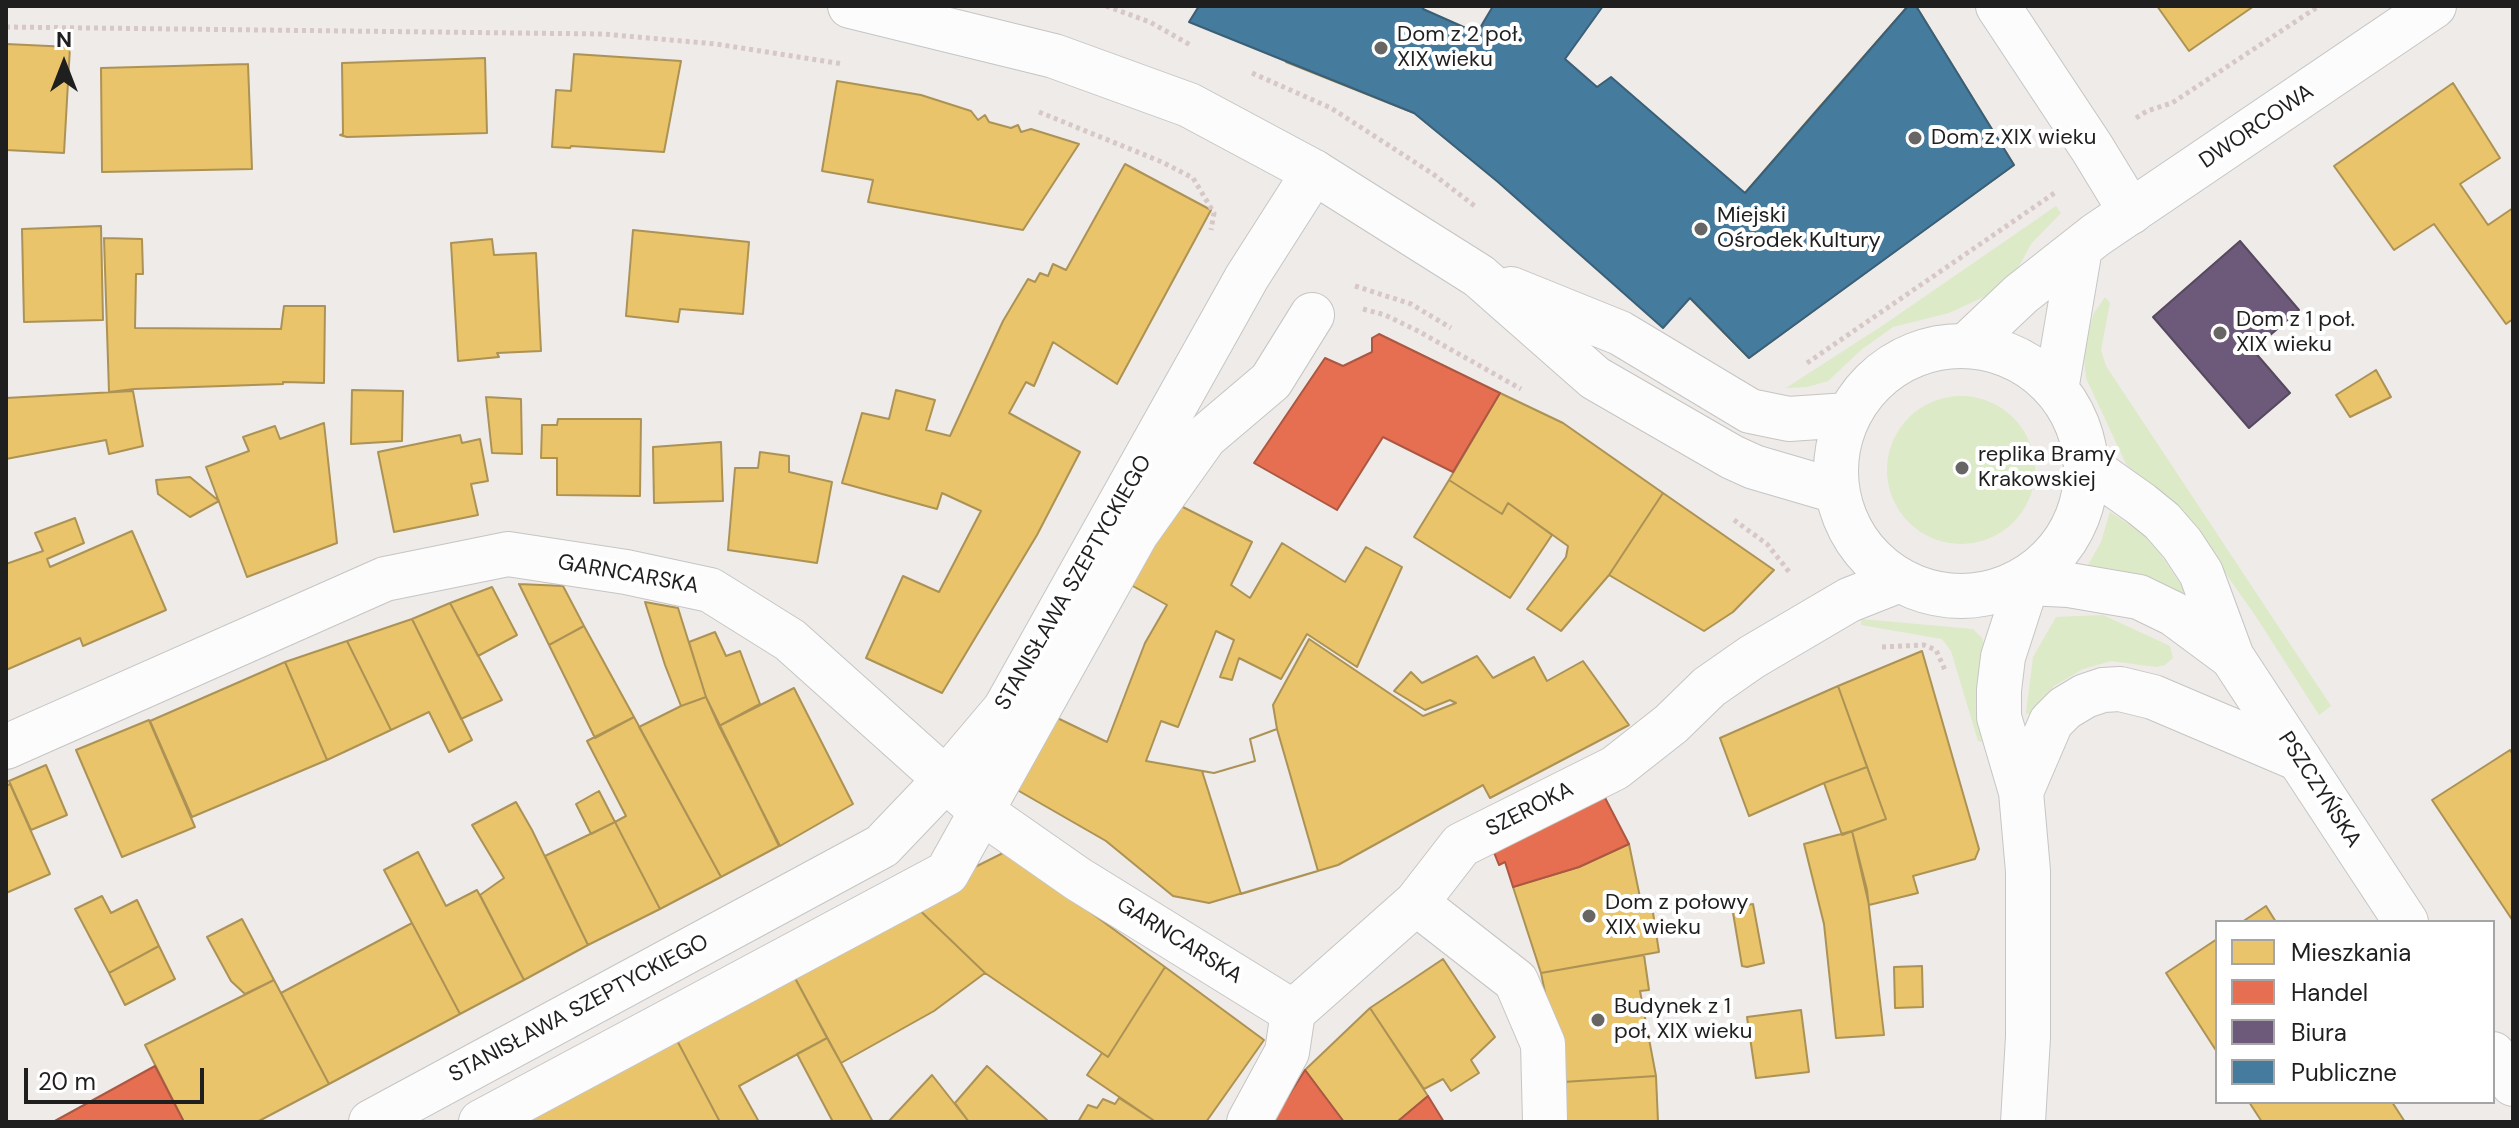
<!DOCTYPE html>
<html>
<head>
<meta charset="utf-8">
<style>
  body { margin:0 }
  #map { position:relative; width:2519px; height:1128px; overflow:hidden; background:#eeebe8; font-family:"DM Sans",sans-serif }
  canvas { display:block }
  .frame { position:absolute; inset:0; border:8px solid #1f1f1f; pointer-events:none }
  .legend { position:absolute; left:2215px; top:920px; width:280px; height:184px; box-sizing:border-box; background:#fff; border:2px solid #a5a5a5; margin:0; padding:10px 14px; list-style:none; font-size:24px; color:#1f1f1f }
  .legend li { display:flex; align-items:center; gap:16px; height:40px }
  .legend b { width:40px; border:2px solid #a5a5a5 }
  .north { position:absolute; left:24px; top:24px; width:80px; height:80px; -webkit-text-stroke:6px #fff; paint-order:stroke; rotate:0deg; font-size:22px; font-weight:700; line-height:32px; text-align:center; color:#1f1f1f }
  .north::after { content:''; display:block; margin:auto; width:28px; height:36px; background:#1f1f1f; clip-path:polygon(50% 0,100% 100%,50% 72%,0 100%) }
  .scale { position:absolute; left:24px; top:1068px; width:180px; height:36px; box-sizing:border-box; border:4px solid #1f1f1f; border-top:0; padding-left:10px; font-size:24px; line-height:28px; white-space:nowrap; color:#1f1f1f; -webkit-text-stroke:6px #fff; paint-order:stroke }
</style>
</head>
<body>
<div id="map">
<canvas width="2519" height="1128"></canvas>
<div class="frame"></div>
<ul class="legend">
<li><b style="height:22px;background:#e9c46a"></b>Mieszkania</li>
<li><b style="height:22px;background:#e76f51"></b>Handel</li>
<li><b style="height:22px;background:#6d597a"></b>Biura</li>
<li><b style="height:22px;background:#457b9d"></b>Publiczne</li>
</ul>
<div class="north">N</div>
<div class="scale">20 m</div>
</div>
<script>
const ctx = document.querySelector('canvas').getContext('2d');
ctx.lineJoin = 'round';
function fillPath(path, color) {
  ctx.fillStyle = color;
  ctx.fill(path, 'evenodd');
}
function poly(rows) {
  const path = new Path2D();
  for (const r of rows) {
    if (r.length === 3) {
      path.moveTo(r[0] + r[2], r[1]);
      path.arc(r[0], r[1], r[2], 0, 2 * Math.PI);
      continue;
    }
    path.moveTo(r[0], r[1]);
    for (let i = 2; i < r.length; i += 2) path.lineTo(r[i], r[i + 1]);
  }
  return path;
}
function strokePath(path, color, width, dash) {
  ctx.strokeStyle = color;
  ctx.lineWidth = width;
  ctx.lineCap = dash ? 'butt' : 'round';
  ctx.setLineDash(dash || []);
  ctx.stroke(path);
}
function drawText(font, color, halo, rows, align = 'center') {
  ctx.font = font + ' "DM Sans",sans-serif';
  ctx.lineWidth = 8;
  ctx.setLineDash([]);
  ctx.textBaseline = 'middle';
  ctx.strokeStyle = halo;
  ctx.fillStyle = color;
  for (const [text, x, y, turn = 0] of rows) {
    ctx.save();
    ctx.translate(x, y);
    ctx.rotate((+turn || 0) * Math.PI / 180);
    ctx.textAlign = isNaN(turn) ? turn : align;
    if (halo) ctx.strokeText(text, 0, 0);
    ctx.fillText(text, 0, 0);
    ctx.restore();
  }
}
fillPath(poly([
  [2056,206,2061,213,2031,244,2017,270,1990,294,1949,313,1893,327,1861,350,1828,381,1807,387,1786,388,1885,324],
  [2105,297,2110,303,2101,350,2106,366,2331,706,2319,715,2255,615,2189,522,2126,464,2086,378,2083,347,2094,313],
  [1961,470,74],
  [2110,512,2138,530,2153,543,2187,594,2184,597,2087,567,2101,542],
  [2103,615,2170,646,2173,658,2165,665,2156,667,2111,661,2083,669,2054,686,2035,707,2031,715,2026,713,2033,657,2056,617],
  [1861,619,1973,629,1982,638,1985,648,1978,691,1982,742,1978,741,1951,651,1942,639,1861,625]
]), '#dceac8');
const homes = poly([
  [1323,6,1415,6,1477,33,1414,113,1286,62,1323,6],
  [1908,6,1916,6,2014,165,1902,246,1816,111,1908,6],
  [2157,6,2254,6,2189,51,2157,6],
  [6,44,70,47,64,153,6,150,6,44],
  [574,54,681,61,664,152,571,146,570,148,552,147,556,90,571,91,574,54],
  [485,58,487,133,347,137,340,135,343,134,342,63,485,58],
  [248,64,252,169,102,172,101,68,248,64],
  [837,81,921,95,971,111,978,120,985,115,989,122,1011,128,1018,125,1021,132,1031,129,1079,144,1023,230,868,202,873,180,822,171,837,81],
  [2453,83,2500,158,2460,184,2488,225,2513,208,2513,319,2506,324,2434,224,2394,250,2334,166,2453,83],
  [1816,111,1902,246,1749,358,1690,298,1706,229,1745,193,1816,111],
  [1125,164,1211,210,1117,384,1053,342,1034,386,1026,382,1009,413,1080,452,1037,535,942,693,866,658,903,576,939,592,981,511,942,493,937,509,842,483,862,413,889,419,896,390,935,400,926,430,950,436,1003,321,1028,279,1035,282,1040,273,1048,276,1053,264,1066,270,1125,164],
  [101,226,103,320,24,322,22,229,101,226],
  [633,230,749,242,743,314,680,309,678,322,626,316,633,230],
  [104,238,142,239,143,274,136,274,135,328,281,329,284,306,325,306,324,383,283,382,283,384,134,389,109,392,104,238],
  [492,239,494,255,536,253,541,351,497,353,499,357,458,361,451,243,492,239],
  [2376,370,2391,397,2350,417,2336,395,2376,370],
  [352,390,403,391,402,441,351,444,352,390],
  [133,391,143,446,109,454,106,440,6,459,6,398,133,391],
  [1500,393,1563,423,1663,493,1609,575,1561,631,1527,609,1566,557,1568,546,1508,503,1502,514,1449,480,1500,393],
  [486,397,521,399,522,454,492,453,486,397],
  [558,419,641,419,640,496,557,495,557,458,541,458,542,425,557,425,558,419],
  [324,423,337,543,247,577,206,467,249,451,243,437,275,426,280,439,324,423],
  [460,435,462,443,480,439,488,481,471,484,478,515,394,532,378,452,460,435],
  [721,442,723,501,654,503,653,447,721,442],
  [760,452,789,456,789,472,832,482,817,563,728,550,735,468,758,468,760,452],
  [190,477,219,501,190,517,158,494,156,480,190,477],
  [1449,480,1502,514,1508,503,1552,535,1510,598,1414,537,1449,480],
  [1663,493,1774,570,1733,612,1704,631,1609,575,1663,493],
  [1171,501,1252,542,1231,585,1250,598,1282,543,1345,582,1366,547,1402,567,1357,667,1307,634,1281,679,1239,658,1232,680,1220,677,1234,640,1216,631,1178,727,1161,721,1146,761,1214,773,1255,761,1250,739,1277,729,1273,705,1309,639,1423,716,1456,703,1450,700,1425,710,1394,691,1411,672,1422,683,1477,656,1493,678,1534,657,1547,681,1583,661,1629,725,1490,798,1483,785,1338,865,1209,903,1173,896,1106,841,1012,787,1047,713,1107,742,1145,643,1167,605,1122,580,1171,501],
  [75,518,84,543,47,559,50,567,132,531,166,610,83,646,80,638,6,670,6,564,43,551,35,533,75,518],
  [519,584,563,586,584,626,549,645,519,584],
  [492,587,517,635,478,656,450,603,492,587],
  [645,602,678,608,706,697,681,706,665,665,645,602],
  [450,603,502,700,461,719,412,619,450,603],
  [412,619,472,740,449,752,429,712,391,730,347,641,412,619],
  [584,626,634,717,595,738,549,645,584,626],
  [715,632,726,656,740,651,760,704,719,726,706,697,689,642,715,632],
  [347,641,391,730,327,760,285,662,347,641],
  [1922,651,1979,849,1975,859,1913,876,1918,893,1869,905,1852,831,1886,819,1838,686,1922,651],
  [285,662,327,760,192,817,150,721,285,662],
  [1838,686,1867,767,1824,783,1749,816,1720,738,1838,686],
  [794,688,853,804,780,846,719,726,794,688],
  [706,697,779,846,721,877,639,727,681,706,706,697],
  [634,717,721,877,660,909,615,822,626,816,587,741,634,717],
  [149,720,195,827,122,857,76,750,149,720],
  [1277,729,1318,871,1241,894,1202,771,1214,773,1255,761,1250,739,1277,729],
  [2510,750,2513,755,2513,921,2432,800,2510,750],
  [46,765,67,815,31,830,9,781,46,765],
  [1867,767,1886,819,1842,835,1824,783,1867,767],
  [10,784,50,874,6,893,6,786,10,784],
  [599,791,615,822,591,834,576,804,599,791],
  [516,802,532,830,588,945,524,980,480,895,504,878,472,825,516,802],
  [615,822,660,909,588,945,545,856,615,822],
  [1852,831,1867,890,1884,1035,1836,1038,1824,924,1804,844,1852,831],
  [1629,844,1642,907,1652,906,1659,952,1541,973,1513,887,1579,867,1629,844],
  [1007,851,1165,967,1108,1057,985,973,909,900,1007,851],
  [418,852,446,906,477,890,524,980,460,1014,384,870,418,852],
  [102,896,111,913,137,900,159,946,109,973,75,909,102,896],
  [909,900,985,973,934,1011,841,1063,788,965,909,900],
  [1753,904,1764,963,1747,967,1742,966,1732,907,1753,904],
  [2266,906,2276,922,2242,922,2266,906],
  [242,919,274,980,245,994,231,981,207,937,242,919],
  [412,923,460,1014,329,1084,281,993,412,923],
  [2217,939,2217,1052,2166,973,2217,939],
  [159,946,175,979,125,1005,109,973,159,946],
  [1644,955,1649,990,1640,991,1656,1076,1563,1082,1541,973,1644,955],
  [1443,959,1495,1037,1471,1060,1479,1073,1451,1091,1443,1079,1424,1089,1370,1008,1443,959],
  [788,965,827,1038,739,1086,759,1122,720,1122,671,1029,788,965],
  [1922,966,1923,1007,1895,1008,1894,967,1922,966],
  [1165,967,1264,1040,1206,1122,1156,1122,1087,1075,1102,1053,1108,1057,1165,967],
  [274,980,329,1084,257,1122,184,1122,145,1045,274,980],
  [1370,1008,1428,1096,1397,1122,1344,1122,1305,1070,1370,1008],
  [1801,1010,1809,1072,1756,1078,1747,1017,1801,1010],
  [671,1029,720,1122,507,1122,671,1029],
  [827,1038,841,1063,873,1122,833,1122,797,1054,827,1038],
  [987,1066,1047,1120,1045,1122,969,1122,955,1103,987,1066],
  [932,1075,969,1122,888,1122,932,1075],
  [1656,1076,1658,1122,1567,1122,1563,1082,1656,1076],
  [1119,1098,1156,1122,1078,1122,1088,1105,1097,1108,1103,1099,1115,1104,1119,1098],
  [2249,1102,2392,1102,2405,1122,2262,1122,2249,1102]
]);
fillPath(homes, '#e9c46a');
strokePath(homes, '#ac9254', 2);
const shops = poly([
  [1379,334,1500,393,1453,472,1383,437,1337,510,1254,463,1325,358,1343,366,1372,352,1372,338,1379,334],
  [1602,792,1629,844,1579,867,1513,887,1505,862,1499,865,1493,850,1602,792],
  [155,1066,184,1122,53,1122,155,1066],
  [1305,1070,1344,1122,1272,1122,1305,1070],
  [1428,1096,1444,1122,1397,1122,1428,1096]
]);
fillPath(shops, '#e76f51');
strokePath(shops, '#ab5742', 2);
const offices = poly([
  [2240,241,2299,310,2253,350,2290,393,2249,428,2153,317,2240,241]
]);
fillPath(offices, '#6d597a');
strokePath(offices, '#56485f', 2);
const public = poly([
  [1199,6,1424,6,1423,9,1477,33,1493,6,1603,6,1565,59,1597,87,1611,77,1745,193,1908,6,1916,6,2014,165,1749,358,1690,298,1663,328,1498,182,1414,113,1189,22,1199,6]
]);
fillPath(public, '#457b9d');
strokePath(public, '#3a5f77', 2);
const pedestrian = poly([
  [481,1122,947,873,1136,534,1205,437,1271,381,1312,315]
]);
const minor = poly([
  [1998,6,2092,148,2131,212],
  [6,747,385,579,508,554,626,572,710,590,790,640,982,812,1078,879,1293,1012],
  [2021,792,2051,722,2065,708,2085,696,2103,690,2120,689,2153,697,2299,759],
  [1416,903,1516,981,1543,1044,1545,1122],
  [371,1122,882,846,945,780,1005,709,1247,277,1314,172],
  [1249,1122,1287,1052,1293,1012,1416,903,1461,845,1615,768,1671,724,1709,687,1752,657,1849,600,1897,581],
  [2023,1122,2028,1037,2028,871,2021,792,1999,717,1999,690,2003,657,2027,583]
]);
const tertiary = poly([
  [850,6,1054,56,1189,105,1314,172,1479,276,1595,378,1732,457,1754,467,1836,491],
  [1511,289,1620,333,1750,411,1789,419,1848,415],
  [1961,471,125],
  [1966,346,2021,294,2096,235,2434,6],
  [2056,390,2080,248],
  [2086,465,2141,504,2162,521,2182,544,2201,573,2232,657,2406,922],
  [2027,583,2069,585,2139,597,2174,614,2232,657],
  [2493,1054,2513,1084]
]);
strokePath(pedestrian, '#c6c5c4', 46);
strokePath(minor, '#c6c5c4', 46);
strokePath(tertiary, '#c6c5c4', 46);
strokePath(poly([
  [1106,6,1150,22,1192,46],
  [6,27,603,34,716,44,843,64],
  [1252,73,1331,108,1433,174,1476,207],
  [1039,112,1162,162,1193,178,1214,213,1211,230],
  [2136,118,2147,111,2172,103,2319,6],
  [1355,286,1411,304,1451,328],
  [1363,309,1385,315,1418,331,1521,389],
  [1807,363,2056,192],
  [1734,520,1767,544,1790,573],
  [1882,647,1924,645,1936,650,1945,670]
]), '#d7c8c7', 5, [4, 4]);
strokePath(pedestrian, '#fcfcfc', 44);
strokePath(minor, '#fcfcfc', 44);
strokePath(tertiary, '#fcfcfc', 44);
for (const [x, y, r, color] of [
  [1381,48,8,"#676665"],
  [1915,138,8,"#676665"],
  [1701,229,8,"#676665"],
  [2220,333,8,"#676665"],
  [1962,468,8,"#676665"],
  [1589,916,8,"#676665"],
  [1598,1020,8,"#676665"]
]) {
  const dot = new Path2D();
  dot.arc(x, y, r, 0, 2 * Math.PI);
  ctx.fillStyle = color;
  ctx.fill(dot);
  strokePath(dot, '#fff', 3);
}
drawText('22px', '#1f1f1f', '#fff', [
  ["Dom z 2 poł.",1397,35],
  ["XIX wieku",1397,60],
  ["Dom z XIX wieku",1931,138],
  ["Miejski",1717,216],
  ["Ośrodek Kultury",1717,241],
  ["Dom z 1 poł.",2236,320],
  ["XIX wieku",2236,345],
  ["replika Bramy",1978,455],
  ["Krakowskiej",1978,480],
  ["Dom z połowy",1605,903],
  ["XIX wieku",1605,928],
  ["Budynek z 1",1614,1007],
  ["poł. XIX wieku",1614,1032]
], 'left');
drawText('22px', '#1f1f1f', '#fff', [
  ["DWORCOWA",2257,127,-34],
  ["GARNCARSKA",628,575,10],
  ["STANISŁAWA SZEPTYCKIEGO",1074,583,-60],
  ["PSZCZYŃSKA",2319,790,57],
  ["SZEROKA",1530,810,-27],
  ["GARNCARSKA",1179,941,32],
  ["STANISŁAWA SZEPTYCKIEGO",579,1009,-28]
]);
</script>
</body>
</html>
